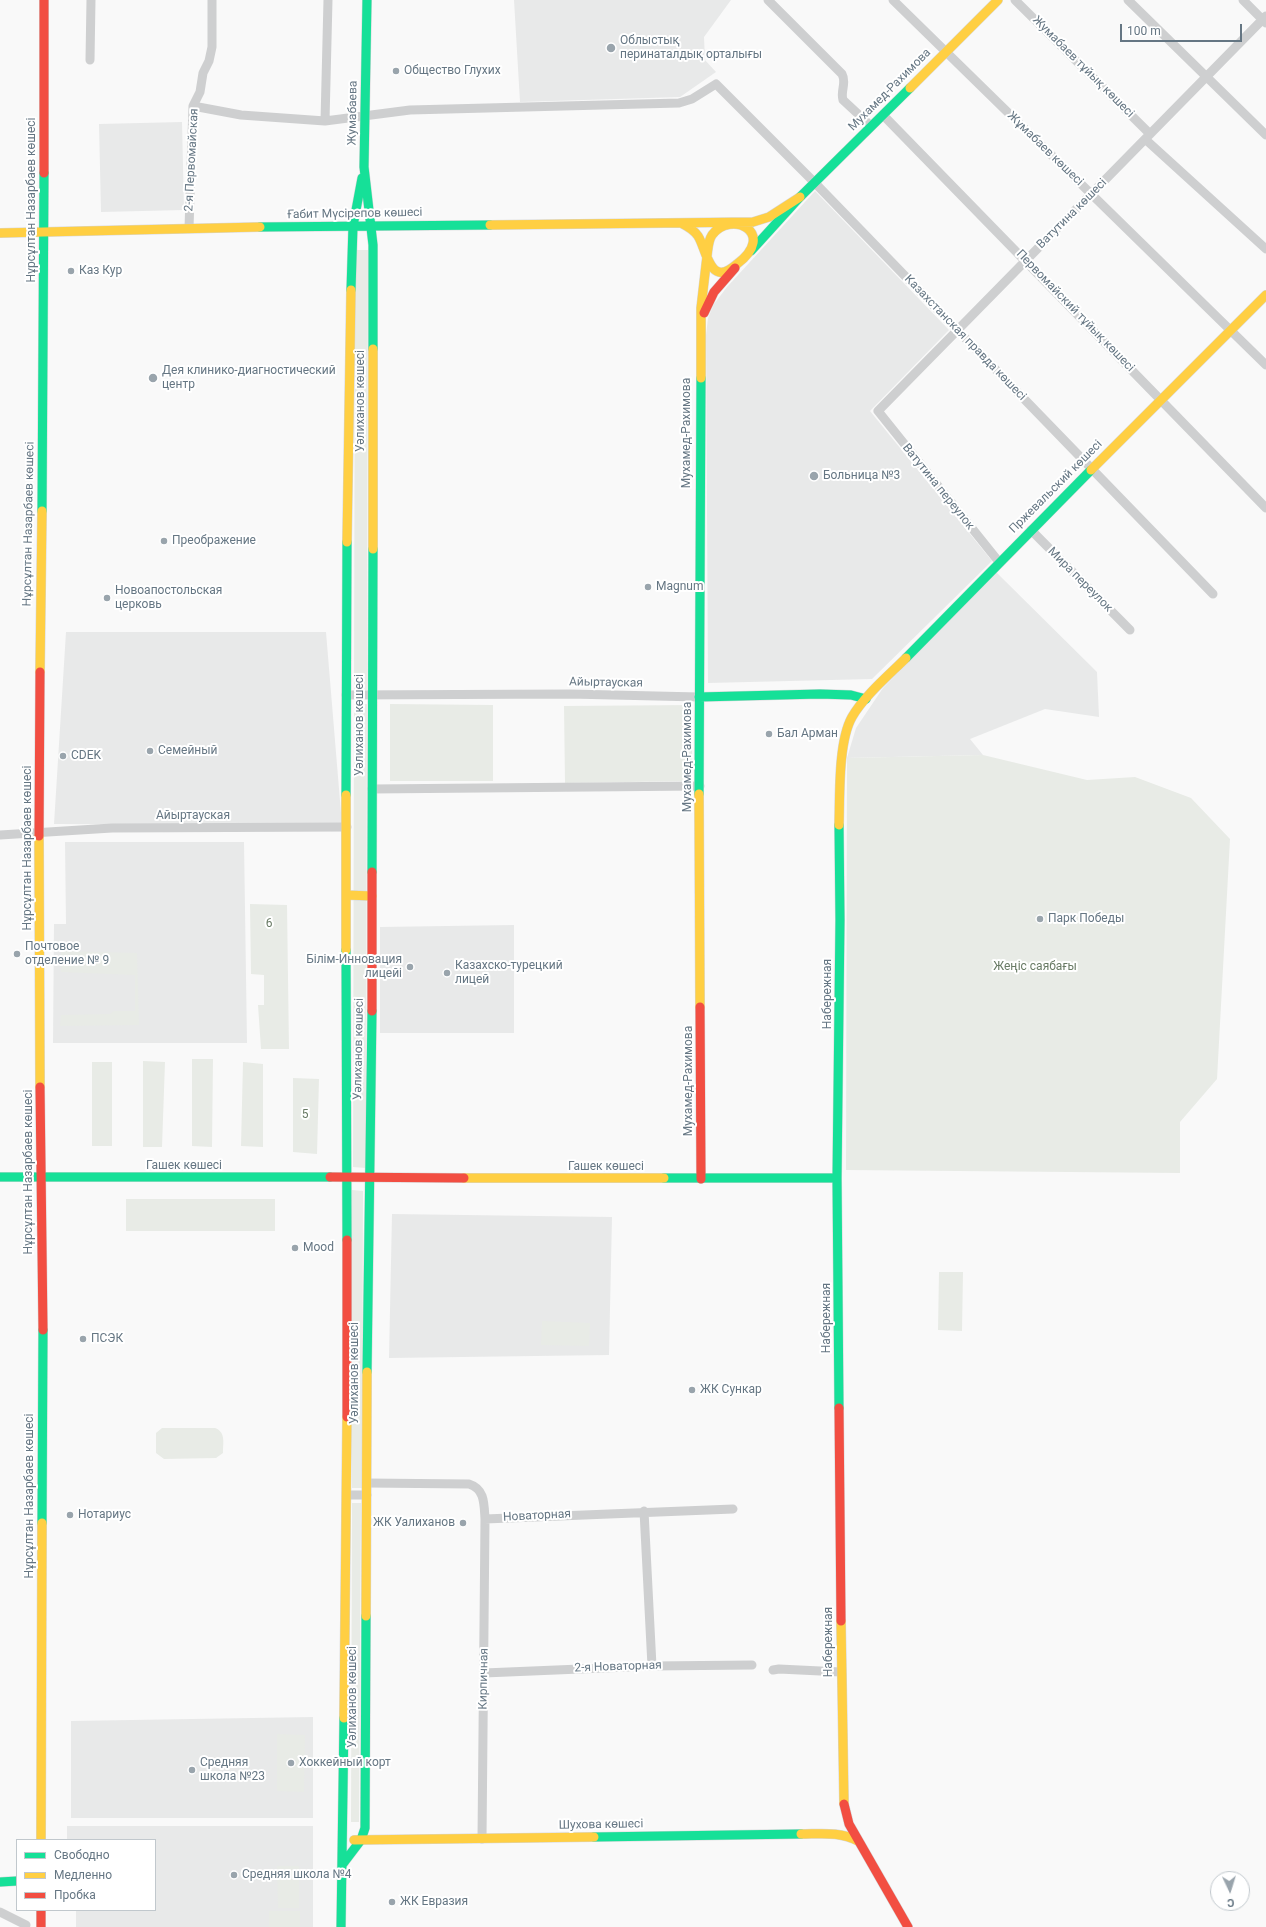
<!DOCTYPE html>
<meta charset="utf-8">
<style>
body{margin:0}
#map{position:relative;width:1266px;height:1927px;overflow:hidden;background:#f9f9f9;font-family:Roboto,sans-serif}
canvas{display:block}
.legend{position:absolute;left:16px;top:1839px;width:140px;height:72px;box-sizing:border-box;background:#fff;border:1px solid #c1c8cd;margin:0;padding:5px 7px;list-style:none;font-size:12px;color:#657683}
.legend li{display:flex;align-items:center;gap:8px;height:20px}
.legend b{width:20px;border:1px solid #c1c8cd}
.north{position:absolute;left:1210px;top:1871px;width:40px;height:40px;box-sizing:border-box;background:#fff;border:1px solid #c1c8cd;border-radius:50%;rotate:176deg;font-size:11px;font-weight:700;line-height:16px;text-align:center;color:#657683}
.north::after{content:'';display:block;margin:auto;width:14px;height:18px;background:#99a4ac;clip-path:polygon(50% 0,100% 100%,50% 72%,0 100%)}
.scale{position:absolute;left:1120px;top:24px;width:122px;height:18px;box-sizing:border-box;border:2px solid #657683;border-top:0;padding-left:5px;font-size:12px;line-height:14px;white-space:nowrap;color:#657683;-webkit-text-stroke:3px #fff;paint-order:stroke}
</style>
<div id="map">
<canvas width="1266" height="1927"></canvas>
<ul class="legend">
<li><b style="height:5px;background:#16e098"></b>Свободно</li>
<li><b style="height:5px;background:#ffcf43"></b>Медленно</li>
<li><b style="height:5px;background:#f24e42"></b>Пробка</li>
</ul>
<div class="north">С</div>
<div class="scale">100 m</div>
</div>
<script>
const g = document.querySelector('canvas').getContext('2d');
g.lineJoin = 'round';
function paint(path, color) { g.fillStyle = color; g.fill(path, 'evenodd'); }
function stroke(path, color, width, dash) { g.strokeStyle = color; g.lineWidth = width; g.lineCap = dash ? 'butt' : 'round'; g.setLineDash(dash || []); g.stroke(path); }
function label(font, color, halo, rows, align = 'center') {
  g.font = font + ' Roboto,sans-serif'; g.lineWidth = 4; g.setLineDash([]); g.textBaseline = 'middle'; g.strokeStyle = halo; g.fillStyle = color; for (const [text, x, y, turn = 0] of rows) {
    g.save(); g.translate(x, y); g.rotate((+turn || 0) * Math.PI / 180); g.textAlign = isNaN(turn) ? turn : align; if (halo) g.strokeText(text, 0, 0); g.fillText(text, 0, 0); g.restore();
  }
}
paint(new Path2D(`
 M514 0H731L704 37 705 60 716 72 680 97 520 102Z
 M182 122 184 210 101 212 99 124Z
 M815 191 949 330 870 411 992 561 872 679 708 683 706 335 708 318 714 304 727 287Z
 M996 572 1097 672 1099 717 1045 709 970 739 983 755 847 758 856 728 883 688Z
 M66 632H326L342 825 54 824Z
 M65 842H244L247 1043H53L54 924H66Z
 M514 925V1033H380V927Z
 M392 1214 612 1217 609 1355 389 1358Z
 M313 1717V1818H71V1721Z
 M67 1826H313V1927H76V1910H155V1840H67Z`), '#e8e9e9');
paint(new Path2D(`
 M355 250H368L367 690H354Z
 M354 704H367L366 1168 353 1167Z
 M390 704 493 705V781H390Z
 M692 705V781L565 783 564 706Z
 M983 755 1087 780 1135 777 1191 798 1230 839 1217 1079 1180 1122V1173L846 1170 847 758Z
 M250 904 287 905 289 1049H261L258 1005H264V975L251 974Z
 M61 951 137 953 139 1025 60 1026 61 1015 110 1014 114 1011H135V975L61 972Z
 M192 1059H213L212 1147 192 1146Z
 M143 1061 165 1062 162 1147H143Z
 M92 1062H112V1146H92Z
 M243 1062 263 1064V1147L241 1146Z
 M293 1078 319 1079 317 1154 293 1152Z
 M352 1190 363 1191 362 1488H352Z
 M126 1199H275V1231H126Z
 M939 1272H963L962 1331 938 1330Z
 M542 1321 590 1323 589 1346 541 1345Z
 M162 1428H215C226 1432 223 1443 223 1453L216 1458 164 1459 156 1453V1433Z
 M352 1503H361L359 1822H351Z
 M277 1734 305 1735 304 1792 277 1791Z
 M277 1866H299V1908H278Z
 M269 1911H300V1927H269Z`), '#e8ebe6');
const fast = new Path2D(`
 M367 0 364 167 373 245V349
 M260 227 490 225
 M751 251 800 197 910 88
 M351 290 353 226 362 178
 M42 511 44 173
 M906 658 1091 470
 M699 697 820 694 851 695 866 699
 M699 794 701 378
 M346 795 347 542
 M372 872 373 549
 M346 950 347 1240
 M0 1177H330
 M664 1178H837L839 1408
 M837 1178 840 920 839 825
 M367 1372 372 1011
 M42 1523 43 1330
 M594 1837 801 1834
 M342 1865 361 1840 365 1828 366 1616
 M0 1882 17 1881
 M341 1927 344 1718`);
const slow = new Path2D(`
 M910 88 998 0
 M681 223C687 226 694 230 698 236 704 245 708 270 719 272 725 274 732 268 737 264 778 233 731 209 712 235 708 241 708 249 707 256L701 308V378
 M490 225 753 222 769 217 800 197
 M0 233 260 227
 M1091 470 1266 295
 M347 542 351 290
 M373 549V349
 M40 672 42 511
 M699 794 700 1007
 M346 795V950
 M839 825C840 795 838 742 852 717 864 696 889 675 906 658
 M39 836 40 1087
 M346 895 372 896
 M464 1178H664
 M366 1616 367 1372
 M841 1621 844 1804
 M344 1718 347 1417
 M801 1834C820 1834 840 1831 858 1841
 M41 1840 42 1523
 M354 1840 594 1837`);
const jam = new Path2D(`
 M44 0V173
 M704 313 714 292 735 268
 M39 836 40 672
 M700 1007 701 1179
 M372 1011V872
 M40 1087 43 1330
 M330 1177 464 1178
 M347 1240V1417
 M839 1408 841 1621
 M844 1804 849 1824 908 1927
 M41 1910V1927`);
stroke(fast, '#d5d6d7', 10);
stroke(slow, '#d5d6d7', 10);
stroke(jam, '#d5d6d7', 10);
stroke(new Path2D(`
 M768 0 842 74C847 83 840 91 843 100L871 126
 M893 0 1266 365
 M1015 0 1150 134
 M1128 0 1266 135
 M1243 0 1266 23
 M90 60 91 0
 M193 106 241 115 325 121 410 110 679 103 692 99 716 84 815 183 1213 594
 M883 115 1266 508
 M325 121 328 0
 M1145 139 1266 249
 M189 228 193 106 200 92 203 73 209 61 212 47V0
 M1031 530 1130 630
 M999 562 878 411 1266 16
 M346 695 570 694 699 697
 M372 789 700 786
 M0 835 112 828 347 827
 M367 1483 469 1484C485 1489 484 1504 485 1519L482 1839
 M347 1495H367
 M644 1511 652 1666
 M485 1519 733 1509
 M773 1670 779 1669 841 1672
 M484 1673 652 1666 752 1665
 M0 1912 26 1925`), '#cecfd0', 9);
stroke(fast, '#16e098', 9);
stroke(slow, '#ffcf43', 9);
stroke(jam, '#f24e42', 9);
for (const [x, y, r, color] of [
 [611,48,5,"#99a4ac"],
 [396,71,4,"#99a4ac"],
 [71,271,4,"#99a4ac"],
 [153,378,5,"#99a4ac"],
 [814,476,5,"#99a4ac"],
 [164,541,4,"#99a4ac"],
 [648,587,4,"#99a4ac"],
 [107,598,4,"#99a4ac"],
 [769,734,4,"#99a4ac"],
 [150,751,4,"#99a4ac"],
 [63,756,4,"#99a4ac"],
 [1040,919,4,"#99a4ac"],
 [17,954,4,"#99a4ac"],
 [410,967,4,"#99a4ac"],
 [447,973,4,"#99a4ac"],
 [295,1248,4,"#99a4ac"],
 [83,1339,4,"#99a4ac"],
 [692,1390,4,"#99a4ac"],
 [70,1515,4,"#99a4ac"],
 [463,1523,4,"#99a4ac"],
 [291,1763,4,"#99a4ac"],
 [192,1770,4,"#99a4ac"],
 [234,1875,4,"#99a4ac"],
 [392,1902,4,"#99a4ac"]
]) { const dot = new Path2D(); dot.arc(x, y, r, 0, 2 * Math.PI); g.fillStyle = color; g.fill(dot); stroke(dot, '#fff', 1.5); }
label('12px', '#657683', '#fff', [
 ["Облыстық",620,41],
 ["перинаталдық орталығы",620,55],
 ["Общество Глухих",404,71],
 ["Каз Кур",79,271],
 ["Дея клинико-диагностический",162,371],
 ["центр",162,385],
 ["Больница №3",823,476],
 ["Преображение",172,541],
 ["Magnum",656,587],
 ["Новоапостольская",115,591],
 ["церковь",115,605],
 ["Бал Арман",777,734],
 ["Семейный",158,751],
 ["CDEK",71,756],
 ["Парк Победы",1048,919],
 ["Почтовое",25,947],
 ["отделение № 9",25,961],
 ["Білім-Инновация",402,960,"right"],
 ["лицейі",402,974,"right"],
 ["Казахско-турецкий",455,966],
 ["лицей",455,980],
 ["Mood",303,1248],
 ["ПСЭК",91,1339],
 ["ЖК Сункар",700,1390],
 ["Нотариус",78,1515],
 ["ЖК Уалиханов",455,1523,"right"],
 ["Средняя",200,1763],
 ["школа №23",200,1777],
 ["Хоккейный корт",299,1763],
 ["Средняя школа №4",242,1875],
 ["ЖК Евразия",400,1902]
], 'left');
label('12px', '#657683', '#fff', [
 ["Жумабаев тұйық көшесі",1083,67,45],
 ["Мухамед-Рахимова",890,90,-45],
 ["Жумабаева",353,113,-89],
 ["Жұмабаев көшесі",1045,149,44],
 ["2-я Первомайская",192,160,-87],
 ["Нұрсұлтан Назарбаев көшесі",32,200,-90],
 ["Ғабит Мүсірепов көшесі",355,214,-1],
 ["Ватутина көшесі",1072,214,-45],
 ["Первомайский тұйық көшесі",1075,311,46],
 ["Казахстанская правда көшесі",965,338,46],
 ["Уәлиханов көшесі",361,401,-90],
 ["Мухамед-Рахимова",687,433,-90],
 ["Ватутина переулок",938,487,51],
 ["Пржевальский көшесі",1056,487,-45],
 ["Нұрсұлтан Назарбаев көшесі",29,524,-89],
 ["Мира переулок",1080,580,45],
 ["Айыртауская",606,683,1],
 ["Уәлиханов көшесі",360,725,-90],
 ["Мухамед-Рахимова",688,757,-90],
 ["Айыртауская",193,816],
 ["Нұрсұлтан Назарбаев көшесі",28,848,-90],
 ["Набережная",828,994,-90],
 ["Уәлиханов көшесі",359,1049,-89],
 ["Мухамед-Рахимова",689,1081,-90],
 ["Гашек көшесі",184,1166],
 ["Гашек көшесі",606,1167],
 ["Нұрсұлтан Назарбаев көшесі",29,1172,-90],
 ["Набережная",827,1318,-90],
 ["Уәлиханов көшесі",355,1373,-90],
 ["Нұрсұлтан Назарбаев көшесі",30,1496,-90],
 ["Новаторная",537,1516,-3],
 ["Набережная",829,1642,-90],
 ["2-я Новаторная",618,1667,-2],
 ["Кирпичная",484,1679,-89],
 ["Уәлиханов көшесі",353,1697,-90],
 ["Шухова көшесі",601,1825,-1]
]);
label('12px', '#687a64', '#fff', [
 ["6",269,924],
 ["Жеңіс саябағы",1035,967],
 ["5",305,1115]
]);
</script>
